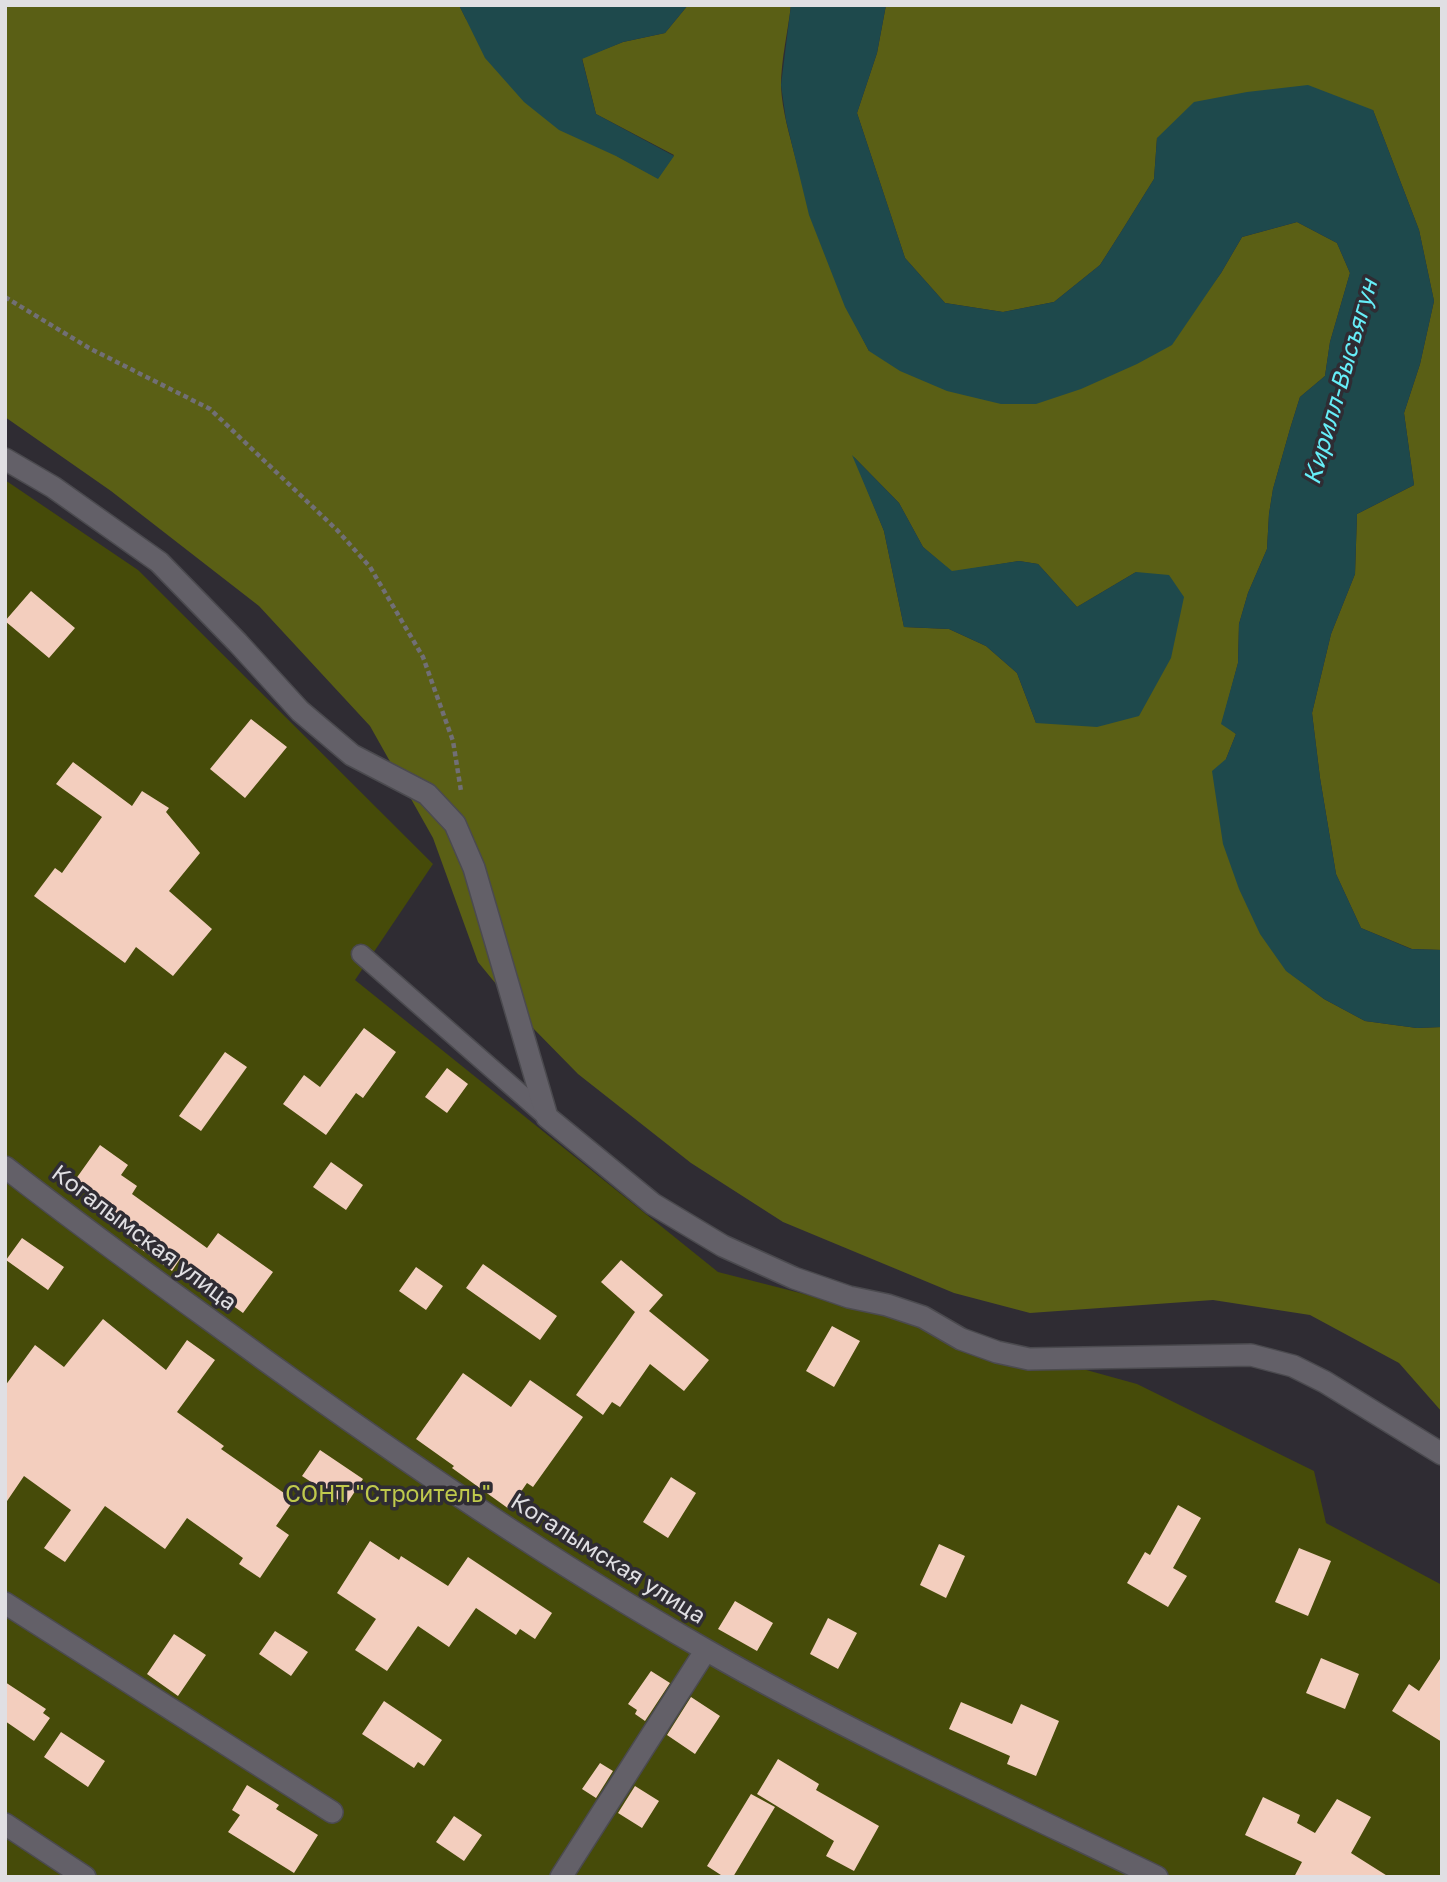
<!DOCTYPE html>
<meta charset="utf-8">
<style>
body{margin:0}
#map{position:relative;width:1447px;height:1882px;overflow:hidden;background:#2f2c33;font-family:"Golos Text",sans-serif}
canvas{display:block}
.frame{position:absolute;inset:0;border:7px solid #e0dfe3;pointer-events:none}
</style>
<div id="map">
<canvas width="1447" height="1882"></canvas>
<div class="frame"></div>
</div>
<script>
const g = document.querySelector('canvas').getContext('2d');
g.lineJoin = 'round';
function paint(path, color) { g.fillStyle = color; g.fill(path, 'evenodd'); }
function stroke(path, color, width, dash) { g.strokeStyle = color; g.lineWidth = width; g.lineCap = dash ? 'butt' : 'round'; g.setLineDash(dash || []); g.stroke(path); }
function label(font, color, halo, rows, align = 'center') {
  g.font = font + ' "Golos Text",sans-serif'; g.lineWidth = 7; g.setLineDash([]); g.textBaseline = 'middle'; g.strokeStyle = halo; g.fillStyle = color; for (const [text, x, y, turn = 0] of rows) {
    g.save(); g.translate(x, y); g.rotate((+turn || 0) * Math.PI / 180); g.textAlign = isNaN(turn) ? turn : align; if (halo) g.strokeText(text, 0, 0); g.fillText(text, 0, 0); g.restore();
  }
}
paint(new Path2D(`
 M5 480 138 570 433 864 355 980 718 1272 902 1319 1137 1384 1314 1471 1326 1523 1442 1585V1877H5Z`), '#464b09');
paint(new Path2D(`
 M5 5H459L466 19 617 156 658 178 674 155 596 114 582 58 623 42 665 33 688 5H791C788 31 781 60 781 86 782 111 790 136 796 160 813 227 836 289 869 351L1199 303 1221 273 1242 237 1297 222 1337 243 1350 273 1330 342 1325 376 1300 397 1290 429 1273 489 1269 514 1267 549 1248 593 1239 624 1238 663 1222 723 1236 734 1226 759 1286 970 1324 999 1365 1021 1417 1028 1442 1027V1412L1399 1363 1310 1315 1213 1300 1030 1313 954 1293 783 1222 691 1163 578 1074 528 1023 478 962 433 838 370 726 259 606 111 491 5 417ZM854 457 899 503 923 547 952 572 1019 561 1038 564 1077 607 1136 572 1036 723 1017 673 986 646 949 629 904 627 884 531Z
 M886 5H1442V950L1412 949 1361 928 1336 874 1320 778 1312 713 1331 634 1355 574 1357 514 1414 485 1404 413 1420 364 1434 301 1419 230 1373 110 1157 138 1154 179 1121 232 1100 265 1054 302 1003 312 945 303 905 258 857 113 877 53Z`), '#5a5f15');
paint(new Path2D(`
 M459 5H688L665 33 623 42 582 59 596 114 674 156 658 179 616 156 559 130 524 102 485 58Z
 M791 5H886L877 53 857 113 905 258 945 303 1003 312 1054 302 1100 265 1121 232 1154 179 1157 138 1194 102 1247 92 1308 85 1373 110 1419 230 1434 301 1420 364 1404 413 1414 485 1357 514 1355 574 1331 634 1312 713 1320 778 1336 874 1361 928 1411 949 1442 950V1027L1417 1028 1365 1021 1324 999 1286 971 1260 934 1239 889 1223 844 1212 771 1226 759 1236 734 1221 724 1238 663 1239 624 1248 593 1267 549 1269 514 1273 489 1290 429 1300 397 1325 376 1330 342 1350 273 1337 243 1297 222 1242 237 1221 273 1172 345 1137 364 1081 389 1036 404H1001L947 391 900 371 869 351 845 307 809 215 786 120 781 85Z
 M852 455 899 503 923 547 952 571 1019 561 1038 564 1077 607 1136 572 1169 575 1184 597 1171 658 1139 716 1097 727 1036 723 1017 673 986 646 949 629 904 627 884 531Z`), '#1e494c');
paint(new Path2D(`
 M31 591 75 628 49 658 5 621Z
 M251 719 287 747 245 798 210 769Z
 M73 762 132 806 142 791 169 808 166 812 200 853 169 891 212 929 173 976 136 947 125 963 34 896 55 868 62 873 102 817 56 784Z
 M364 1028 396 1052 363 1098 356 1093 326 1135 283 1104 304 1075 320 1087Z
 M225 1052 247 1067 201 1131 179 1116Z
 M447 1068 468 1084 447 1113 425 1097Z
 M100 1145 128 1165 121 1175 137 1186 132 1194 207 1248 218 1233 273 1272 243 1313 218 1295 222 1290 180 1259 172 1271 134 1244 142 1232 73 1183Z
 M331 1162 363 1185 346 1210 313 1187Z
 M22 1238 64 1267 48 1290 6 1260Z
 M621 1260 663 1295 649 1311 709 1360 684 1391 650 1364 620 1407 612 1402 603 1415 576 1395 635 1312 601 1282Z
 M483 1264 557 1316 540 1340 466 1288Z
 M416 1267 443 1286 426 1310 399 1291Z
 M103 1319 166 1370 187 1340 215 1360 177 1412 224 1446 221 1449 294 1500 276 1526 289 1535 260 1578 239 1564 243 1558 187 1518 165 1549 105 1506 65 1562 44 1548 71 1510 24 1476 5 1504V1386L35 1345 64 1367Z
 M832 1326 860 1341 834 1387 806 1371Z
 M463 1373 511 1407 530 1380 583 1417 533 1487 527 1483 509 1509 452 1468 454 1466 416 1439Z
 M320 1450 363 1479 346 1505 302 1476Z
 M671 1477 696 1493 668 1538 643 1522Z
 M1178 1505 1201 1518 1173 1568 1187 1576 1168 1607 1127 1583 1145 1552 1150 1555Z
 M370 1541 399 1560 401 1556 448 1586 468 1557 552 1613 535 1639 520 1629 516 1635 476 1608 449 1647 418 1626 387 1671 355 1650 376 1619 337 1593Z
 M939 1544 965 1556 946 1598 920 1585Z
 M1299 1548 1331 1561 1308 1616 1275 1602Z
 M735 1601 773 1623 757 1651 718 1629Z
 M828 1618 857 1633 838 1669 810 1654Z
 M275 1631 308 1652 291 1676 259 1654Z
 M174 1634 206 1655 178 1696 147 1674Z
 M1442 1656V1742L1392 1711 1409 1684 1419 1691Z
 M1321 1658 1359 1674 1345 1709 1306 1693Z
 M651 1671 670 1683 645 1721 635 1714 637 1710 628 1704Z
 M5 1682 46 1709 43 1713 50 1718 34 1741 5 1721Z
 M691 1697 720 1716 695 1754 667 1735Z
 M384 1701 442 1740 424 1766 418 1762 414 1768 362 1734Z
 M961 1702 1012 1724 1021 1704 1059 1721 1036 1776 1007 1764 1010 1756 949 1729Z
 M61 1732 105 1761 88 1787 44 1757Z
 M778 1759 819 1784 816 1790 879 1826 854 1871 826 1856 834 1841 757 1794Z
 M600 1763 613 1771 596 1798 582 1789Z
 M247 1785 279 1805 276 1809 318 1835 294 1873 228 1832 240 1815 232 1810Z
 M635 1786 659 1801 642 1828 618 1813Z
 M751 1794 775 1807 733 1877H724L707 1866Z
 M1263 1797 1300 1815 1297 1823 1315 1833 1337 1799 1371 1817 1351 1853 1389 1877H1294L1302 1862 1245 1835Z
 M454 1816 482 1835 464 1861 436 1842Z`), '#f3cebe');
const lane = new Path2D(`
 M361 954 547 1117`);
const street = new Path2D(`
 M5 459 53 487 159 562 238 643 300 711 352 755 427 794 455 824 474 868 547 1117 653 1204 723 1246 794 1278 849 1297 887 1305 923 1317 961 1339 997 1352 1029 1359 1251 1355 1293 1366 1325 1382 1442 1454
 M5 1167C89 1233 176 1295 262 1358 406 1462 552 1562 706 1650 852 1734 1006 1804 1157 1877
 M5 1603 332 1812
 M5 1824 85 1877
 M561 1877 706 1650`);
stroke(lane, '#4b4a4f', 21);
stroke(street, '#4b4a4f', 24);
stroke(new Path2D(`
 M5 297 89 348 210 409 337 530 370 567 423 657 453 741 461 791`), '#716f75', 4.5, [5, 3.5]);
stroke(lane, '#636068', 18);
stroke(street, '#636068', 21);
label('23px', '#e0dfe3', '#2f2c33', [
 ["Когалымская улица",144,1238,37],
 ["Когалымская улица",608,1559,32]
]);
label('23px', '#bfc94c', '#2f2c33', [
 ["СОНТ \"Строитель\"",388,1495]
]);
label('italic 24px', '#66eef8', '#2f2c33', [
 ["Кирилл-Высъягун",1341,382,-74]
]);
</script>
